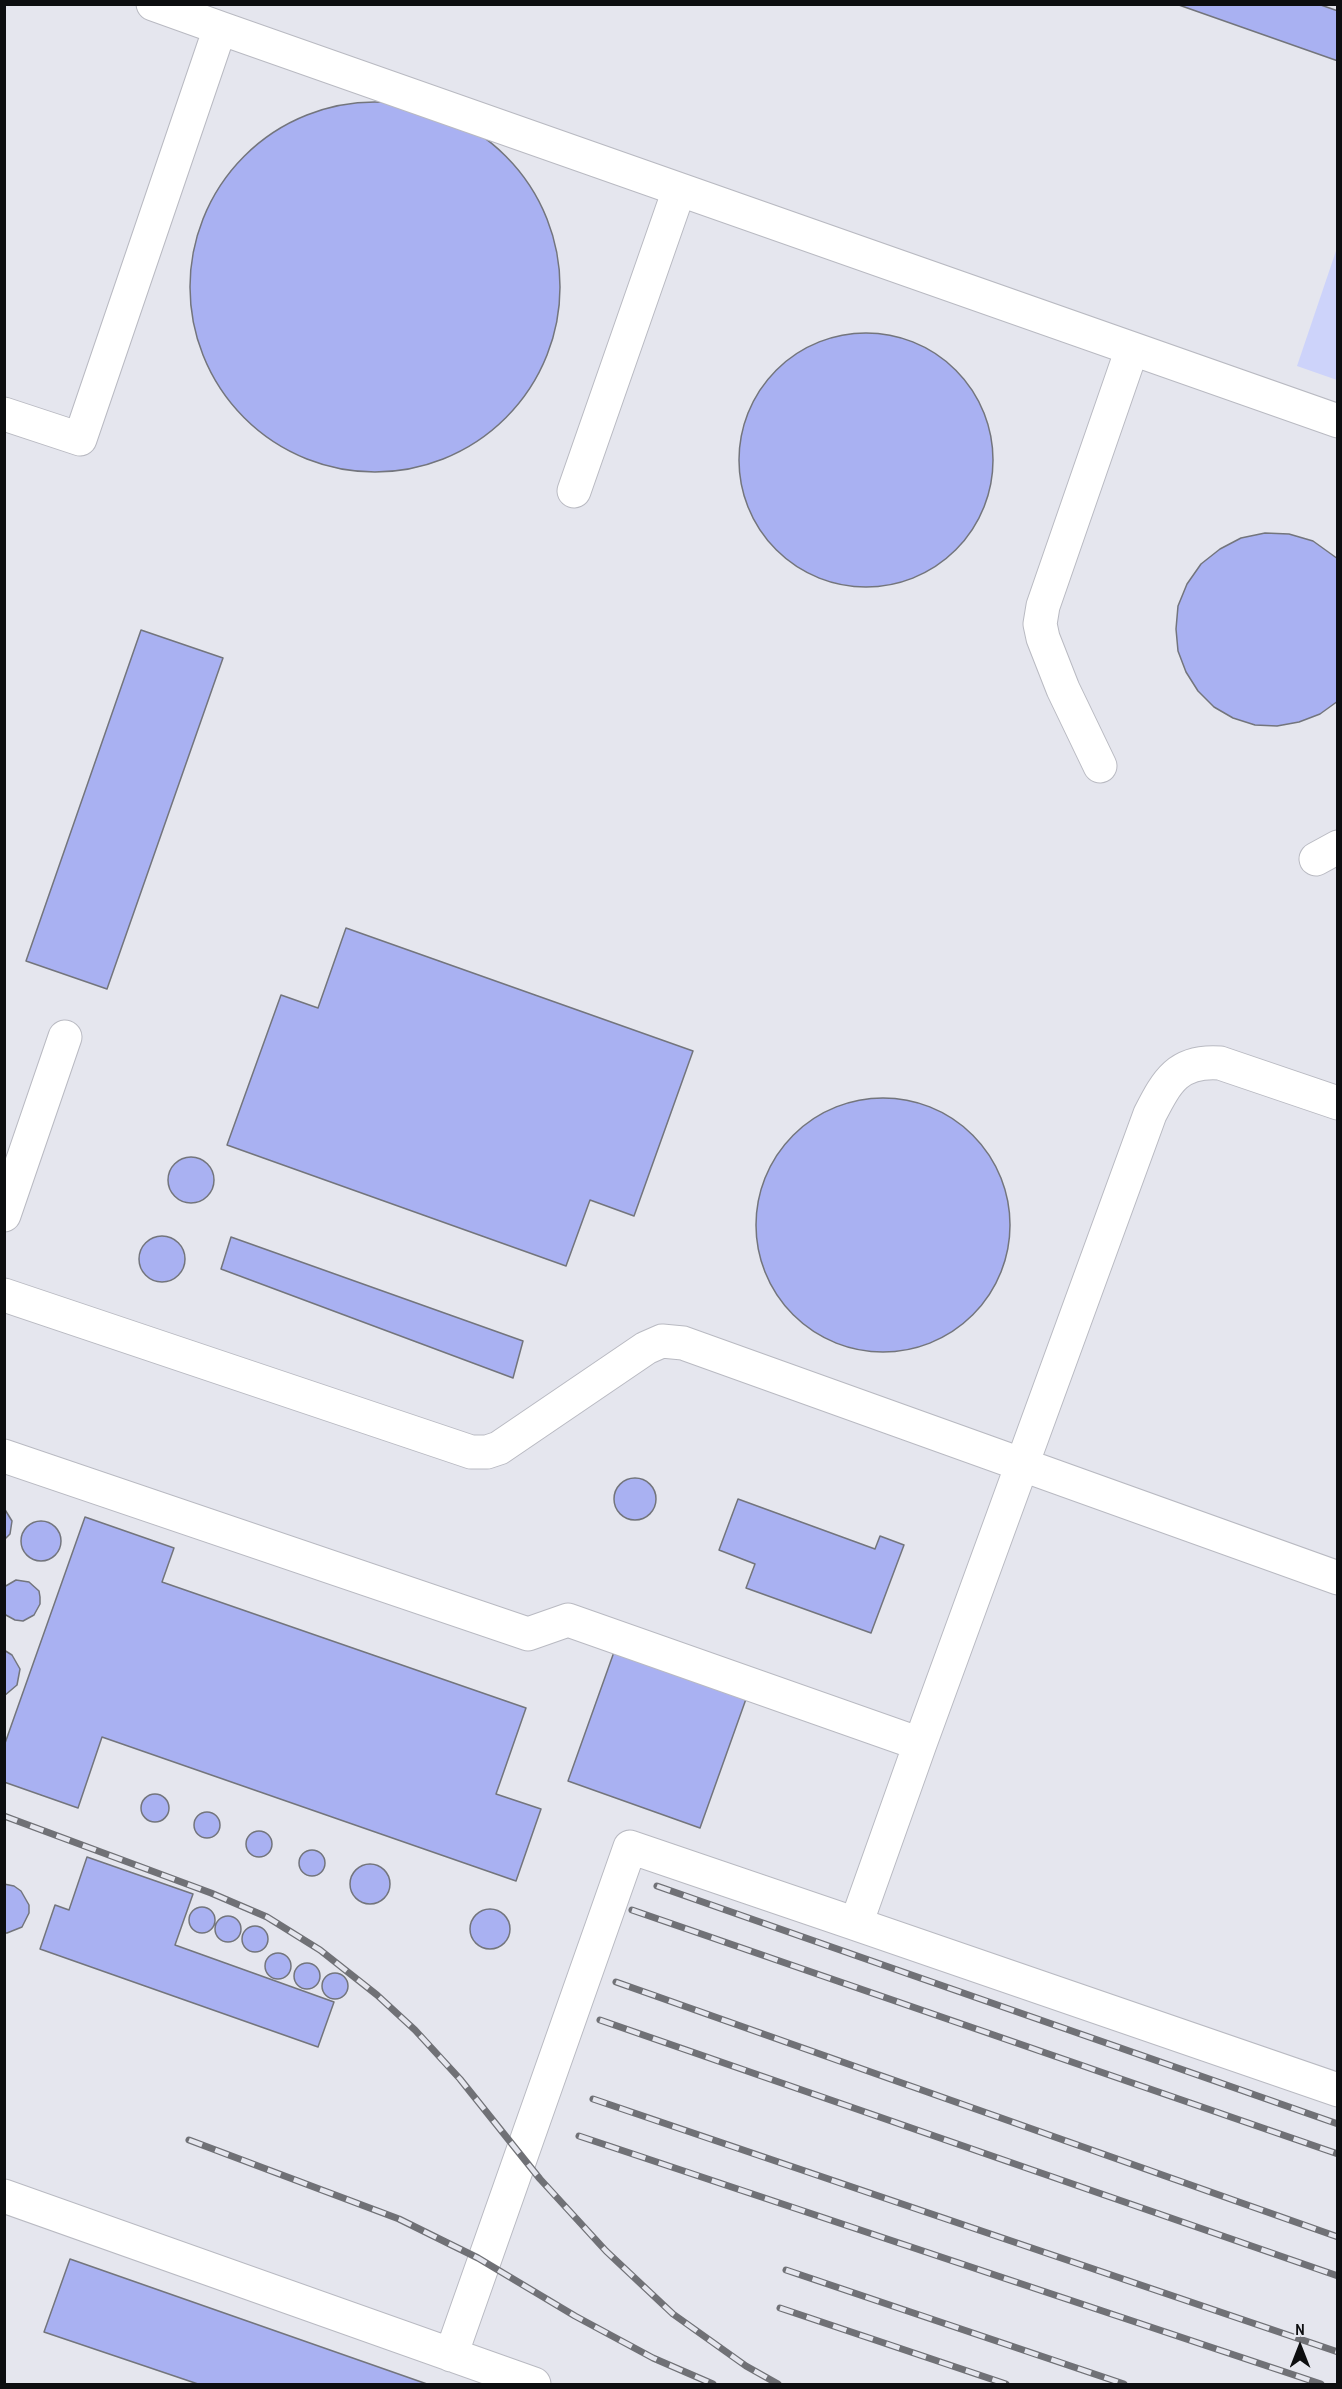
<!DOCTYPE html>
<style>
body{margin:0}
#map{position:relative;width:1342px;height:2389px;overflow:hidden;background:#e5e6ee;font-family:"Archivo Narrow",sans-serif}
canvas{display:block}
.frame{position:absolute;inset:0;border:6px solid #0d0e10;pointer-events:none}
.north{position:absolute;left:1270px;top:2317px;width:60px;height:60px;-webkit-text-stroke:4px #e5e6ee;paint-order:stroke;rotate:0deg;font-size:16px;font-weight:700;line-height:24px;text-align:center;color:#0d0e10}
.north::after{content:'';display:block;margin:auto;width:21px;height:27px;background:#0d0e10;clip-path:polygon(50% 0,100% 100%,50% 72%,0 100%)}
</style>
<div id="map">
<canvas width="1342" height="2389"></canvas>
<div class="frame"></div>
<div class="north">N</div>
</div>
<script>
const g = document.querySelector('canvas').getContext('2d');
g.lineJoin = 'round';
function paint(path, color) { g.fillStyle = color; g.fill(path, 'evenodd'); }
function stroke(path, color, width, dash) { g.strokeStyle = color; g.lineWidth = width; g.lineCap = dash ? 'butt' : 'round'; g.setLineDash(dash || []); g.stroke(path); }
paint(new Path2D(`
 M1337 248V380L1297 366Z`), '#cdd3fa');
const building = new Path2D(`
 M1176 4H1318L1338 11V61Z
 M190 287a185 185 0 1 1 370 0a185 185 0 1 1-370 0Z
 M739 460a127 127 0 1 1 254 0a127 127 0 1 1-254 0Z
 M1265 533 1289 534 1313 541 1338 559V701L1320 714 1299 722 1277 726 1255 725 1233 718 1214 707 1198 691 1186 672 1178 651 1176 629 1178 606 1187 584 1201 564 1220 549 1241 538Z
 M141 630 223 658 107 989 26 961Z
 M346 928 693 1051 634 1216 590 1200 566 1266 227 1145 281 995 318 1008Z
 M756 1225a127 127 0 1 1 254 0a127 127 0 1 1-254 0Z
 M168 1180a23 23 0 1 1 46 0a23 23 0 1 1-46 0Z
 M139 1259a23 23 0 1 1 46 0a23 23 0 1 1-46 0Z
 M231 1237 523 1341 513 1378 221 1269Z
 M614 1499a21 21 0 1 1 42 0a21 21 0 1 1-42 0Z
 M738 1499 875 1549 880 1536 904 1545 871 1633 746 1588 755 1564 719 1550Z
 M4 1508 12 1521 10 1534 4 1540Z
 M85 1517 174 1548 162 1582 526 1708 496 1794 541 1809 516 1881 102 1737 78 1808 4 1782V1746Z
 M21 1541a20 20 0 1 1 40 0a20 20 0 1 1-40 0Z
 M16 1580 29 1582 39 1591 40 1597V1604L34 1615 23 1621 15 1620 4 1614V1587Z
 M4 1650 12 1655 20 1669 17 1685 4 1696Z
 M614 1652 746 1699 700 1828 568 1781Z
 M141 1808a14 14 0 1 1 28 0a14 14 0 1 1-28 0Z
 M194 1825a13 13 0 1 1 26 0a13 13 0 1 1-26 0Z
 M246 1844a13 13 0 1 1 26 0a13 13 0 1 1-26 0Z
 M299 1863a13 13 0 1 1 26 0a13 13 0 1 1-26 0Z
 M87 1857 193 1894 175 1945 334 2002 318 2047 40 1949 55 1905 69 1910Z
 M350 1884a20 20 0 1 1 40 0a20 20 0 1 1-40 0Z
 M4 1884 14 1886 21 1891 29 1905V1913L22 1927 7 1933H4Z
 M189 1920a13 13 0 1 1 26 0a13 13 0 1 1-26 0Z
 M470 1929a20 20 0 1 1 40 0a20 20 0 1 1-40 0Z
 M215 1929a13 13 0 1 1 26 0a13 13 0 1 1-26 0Z
 M242 1939a13 13 0 1 1 26 0a13 13 0 1 1-26 0Z
 M265 1966a13 13 0 1 1 26 0a13 13 0 1 1-26 0Z
 M294 1976a13 13 0 1 1 26 0a13 13 0 1 1-26 0Z
 M322 1986a13 13 0 1 1 26 0a13 13 0 1 1-26 0Z
 M70 2259 427 2384H198L44 2332Z`);
paint(building, '#a9b1f2');
stroke(building, '#73757c', 1.5);
const minor = new Path2D(`
 M153 4 220 28
 M4 414 80 439 220 28 1338 421
 M574 491 679 190
 M1100 766 1063 689 1043 638 1040 624 1043 606 1132 349
 M1316 859 1338 847
 M4 1215 65 1037
 M4 1295 471 1452H487L499 1448 646 1348 662 1341 683 1343 1338 1578
 M4 1456 528 1634 568 1620 920 1744
 M856 1924 1338 2090
 M4 2196 534 2384
 M451 2355 630 1847 856 1924 920 1744 1150 1114C1167 1081 1178 1060 1220 1063L1338 1103`);
stroke(minor, '#b9bac2', 35);
stroke(minor, '#fff', 33);
const rail = new Path2D(`
 M4 1816 211 1893 267 1917 320 1950 377 1995 415 2030 460 2079 540 2179 606 2251 673 2314 746 2366 778 2384
 M657 1886 1338 2124
 M632 1910 1338 2154
 M616 1982 1338 2237
 M600 2020 1338 2276
 M593 2099 1338 2352
 M579 2136 1321 2384
 M189 2140 399 2219 478 2258 575 2316 653 2358 713 2384
 M786 2270 1124 2384
 M780 2308 1006 2384`);
stroke(rail, '#707176', 7);
stroke(rail, '#e5e6ee', 4.5, [14]);
</script>
